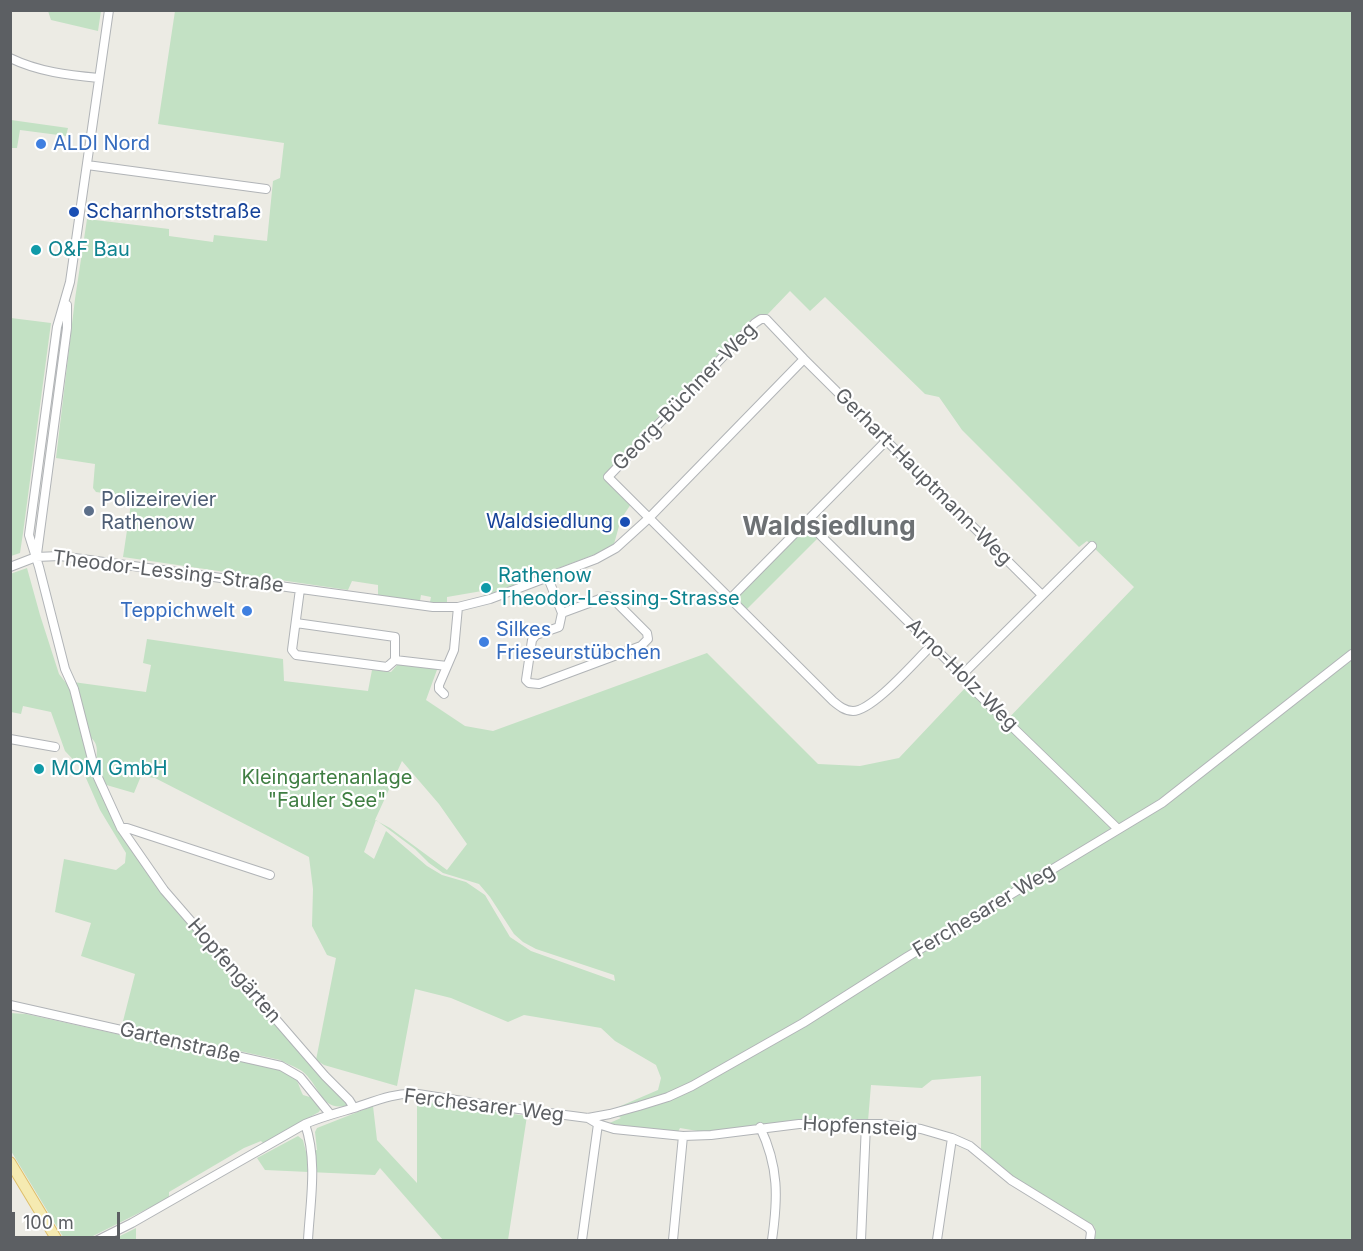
<!DOCTYPE html>
<meta charset="utf-8">
<style>
body{margin:0}
#map{position:relative;width:1363px;height:1251px;overflow:hidden;background:#ecebe4;font-family:Inter,sans-serif}
canvas{display:block}
.frame{position:absolute;inset:0;border:12px solid #5c5f63;pointer-events:none}
.scale{position:absolute;left:12px;top:1212px;width:108px;height:27px;box-sizing:border-box;border:3px solid #5c5f63;border-top:0;padding-left:8px;font-size:18px;line-height:21px;white-space:nowrap;color:#5c5f63;-webkit-text-stroke:4px #fff;paint-order:stroke}
</style>
<div id="map">
<canvas width="1363" height="1251"></canvas>
<div class="frame"></div>
<div class="scale">100 m</div>
</div>
<script>
const g = document.querySelector('canvas').getContext('2d');
g.lineJoin = 'round';
function paint(path, color) { g.fillStyle = color; g.fill(path, 'evenodd'); }
function stroke(path, color, width, dash) { g.strokeStyle = color; g.lineWidth = width; g.lineCap = dash ? 'butt' : 'round'; g.setLineDash(dash || []); g.stroke(path); }
function label(font, color, halo, rows, align = 'center') {
  g.font = font + ' Inter,sans-serif'; g.lineWidth = 4.5; g.setLineDash([]); g.textBaseline = 'middle'; g.strokeStyle = halo; g.fillStyle = color; for (const [text, x, y, turn = 0] of rows) {
    g.save(); g.translate(x, y); g.rotate((+turn || 0) * Math.PI / 180); g.textAlign = isNaN(turn) ? turn : align; if (halo) g.strokeText(text, 0, 0); g.fillText(text, 0, 0); g.restore();
  }
}
paint(new Path2D(`
 M48 11H101L98 31 51 20Z
 M175 11H1352V1240H1094L1096 1233 1094 1226 1014 1179 981 1149V1076L932 1080 922 1088 871 1085 868 1121 794 1120 709 1133 680 1128 678 1132 605 1125 621 1118 609 1111 658 1090 661 1078 656 1065 615 1041 601 1028 524 1015 508 1022 451 998 415 989 397 1086 324 1065 316 1060 336 958 327 955 312 926 313 889 309 857 155 778 141 776 134 793 103 784C101 779 98 774 97 769 94 757 102 746 90 737L73 682 146 692 151 665 143 663 147 639 283 659 284 681 368 691 372 670 391 672 399 663 438 667 426 700 465 726 493 731 707 653 818 764 860 766 899 758 967 686 1005 722 1134 587 1087 541 1079 547 962 430 939 397 925 394 825 297 810 311 790 291 767 315 753 318 659 416 607 474 631 504 621 519 614 544 596 554 484 596 482 591 447 597V603L430 602 431 597 421 595 420 601 378 596V585L352 581 348 590 123 557 132 497 96 492 93 488 95 464 56 458 75 299 87 219 169 229V236L213 242 214 235 267 241 273 181 280 178 284 143 158 124ZM402 761 439 804 467 844 447 870 390 828 375 820ZM376 820 415 849 429 863 443 873 479 884 490 897 514 934 523 942 536 949 614 975 615 981 531 951 510 937 485 895 466 882 442 875 427 866 386 831 374 859 364 852Z
 M11 120 68 128 66 136 20 130 17 148H11Z
 M11 318 51 323 23 533 20 553 11 556Z
 M806 528 817 539 747 609 736 598Z
 M27 568 40 615 59 674 70 688 92 771 137 855 349 1105C320 1113 321 1086 302 1071 296 1067 287 1064 280 1060L122 1025 135 974 81 956 91 923 55 912 64 859 116 870 125 863 126 853 100 810 82 769 65 751 51 712 23 706 21 714 11 712 10 574Z
 M10 1013 26 1014 284 1071C299 1077 297 1083 303 1095L313 1098 321 1108 319 1112 263 1143 261 1141 244 1148 169 1192V1198L85 1240H65L11 1151Z
 M417 1100 527 1116 508 1240H443L380 1168 375 1175 265 1170 257 1158 298 1136 303 1140 306 1152 317 1150 315 1132 317 1128 373 1106 377 1140 417 1183Z
 M136 1228V1240H112Z`), '#c3e1c4');
const minor = new Path2D(`
 M109 10 70 282 57 327 29 535 39 567 65 669 74 689 95 771 121 828 164 890 325 1076 349 1100 354 1108
 M10 58C39 72 68 75 99 78
 M87 165 266 189
 M807 522 962 675 970 686 1118 829
 M37 554 67 328V305
 M10 567 36 557 60 556 433 607H458L490 599 596 559 616 548 649 518 804 359
 M548 578 562 613 559 627 536 635 532 640 526 680 529 683 539 684 641 646 648 639 647 633 612 598 608 596 562 613
 M300 589 292 650 296 655 387 667 395 660 447 666
 M730 599 886 441
 M296 623 395 637V660
 M932 645C916 660 873 711 853 711 845 711 839 706 833 701L608 477 755 323 761 319H766L804 359 1042 595
 M962 675 1092 546
 M444 694 439 689V685L454 650 458 607
 M10 739 55 747
 M121 828H127L270 875
 M10 1005 281 1066 300 1077 330 1114
 M588 1118 598 1124 614 1129 683 1136 711 1135 799 1124H882L921 1129 952 1138 970 1146 1011 1180 1089 1228 1091 1232 1090 1240
 M305 1124C318 1161 310 1203 308 1240
 M760 1127C779 1167 778 1198 772 1240
 M98 1240 132 1223 305 1124C321 1117 337 1113 354 1108 375 1101 395 1092 418 1094L488 1105 588 1118 610 1114 639 1106 668 1097 692 1086 803 1023 907 957 1162 803 1352 654
 M582 1240 598 1124
 M673 1240 683 1136
 M861 1240 866 1124
 M937 1240 952 1138`);
const major = new Path2D(`
 M10 1162 57 1240`);
stroke(minor, '#b1b4b7', 10);
stroke(major, '#dfbf6a', 12);
stroke(minor, '#fff', 8);
stroke(major, '#f5eab1', 10);
for (const [x, y, r, color] of [
 [41,144,6,"#3f7fe0"],
 [74,212,6,"#1a4fb4"],
 [36,250,6,"#0f9aa8"],
 [89,511,6,"#5c6f8a"],
 [625,522,6,"#1a4fb4"],
 [486,588,6,"#0f9aa8"],
 [247,611,6,"#3f7fe0"],
 [484,642,6,"#3f7fe0"],
 [39,769,6,"#0f9aa8"]
]) { const dot = new Path2D(); dot.arc(x, y, r, 0, 2 * Math.PI); g.fillStyle = color; g.fill(dot); stroke(dot, '#fff', 2); }
label('20px', '#366cbe', '#fff', [
 ["ALDI Nord",53,144],
 ["Teppichwelt",235,611,"right"],
 ["Silkes",496,630],
 ["Frieseurstübchen",496,653]
], 'left');
label('20px', '#164399', '#fff', [
 ["Scharnhorststraße",86,212],
 ["Waldsiedlung",613,522,"right"]
], 'left');
label('20px', '#0d838f', '#fff', [
 ["O&F Bau",48,250],
 ["Rathenow",498,576],
 ["Theodor-Lessing-Strasse",498,599],
 ["MOM GmbH",51,769]
], 'left');
label('20px', '#5c5f63', '#fff', [
 ["Georg-Büchner-Weg",685,397,-46],
 ["Gerhart-Hauptmann-Weg",923,477,45],
 ["Theodor-Lessing-Straße",168,572,7],
 ["Arno-Holz-Weg",962,675,45],
 ["Ferchesarer Weg",984,911,-31],
 ["Hopfengärten",234,971,49],
 ["Gartenstraße",180,1043,13],
 ["Ferchesarer Weg",484,1106,7],
 ["Hopfensteig",860,1127,3]
]);
label('20px', '#4e5e75', '#fff', [
 ["Polizeirevier",101,500],
 ["Rathenow",101,523]
], 'left');
label('20px', '#3f7e42', '#fff', [
 ["Kleingartenanlage",327,778],
 ["\"Fauler See\"",327,801]
]);
label('bold 26px', '#6d7174', '#fff', [
 ["Waldsiedlung",829,527]
]);
</script>
